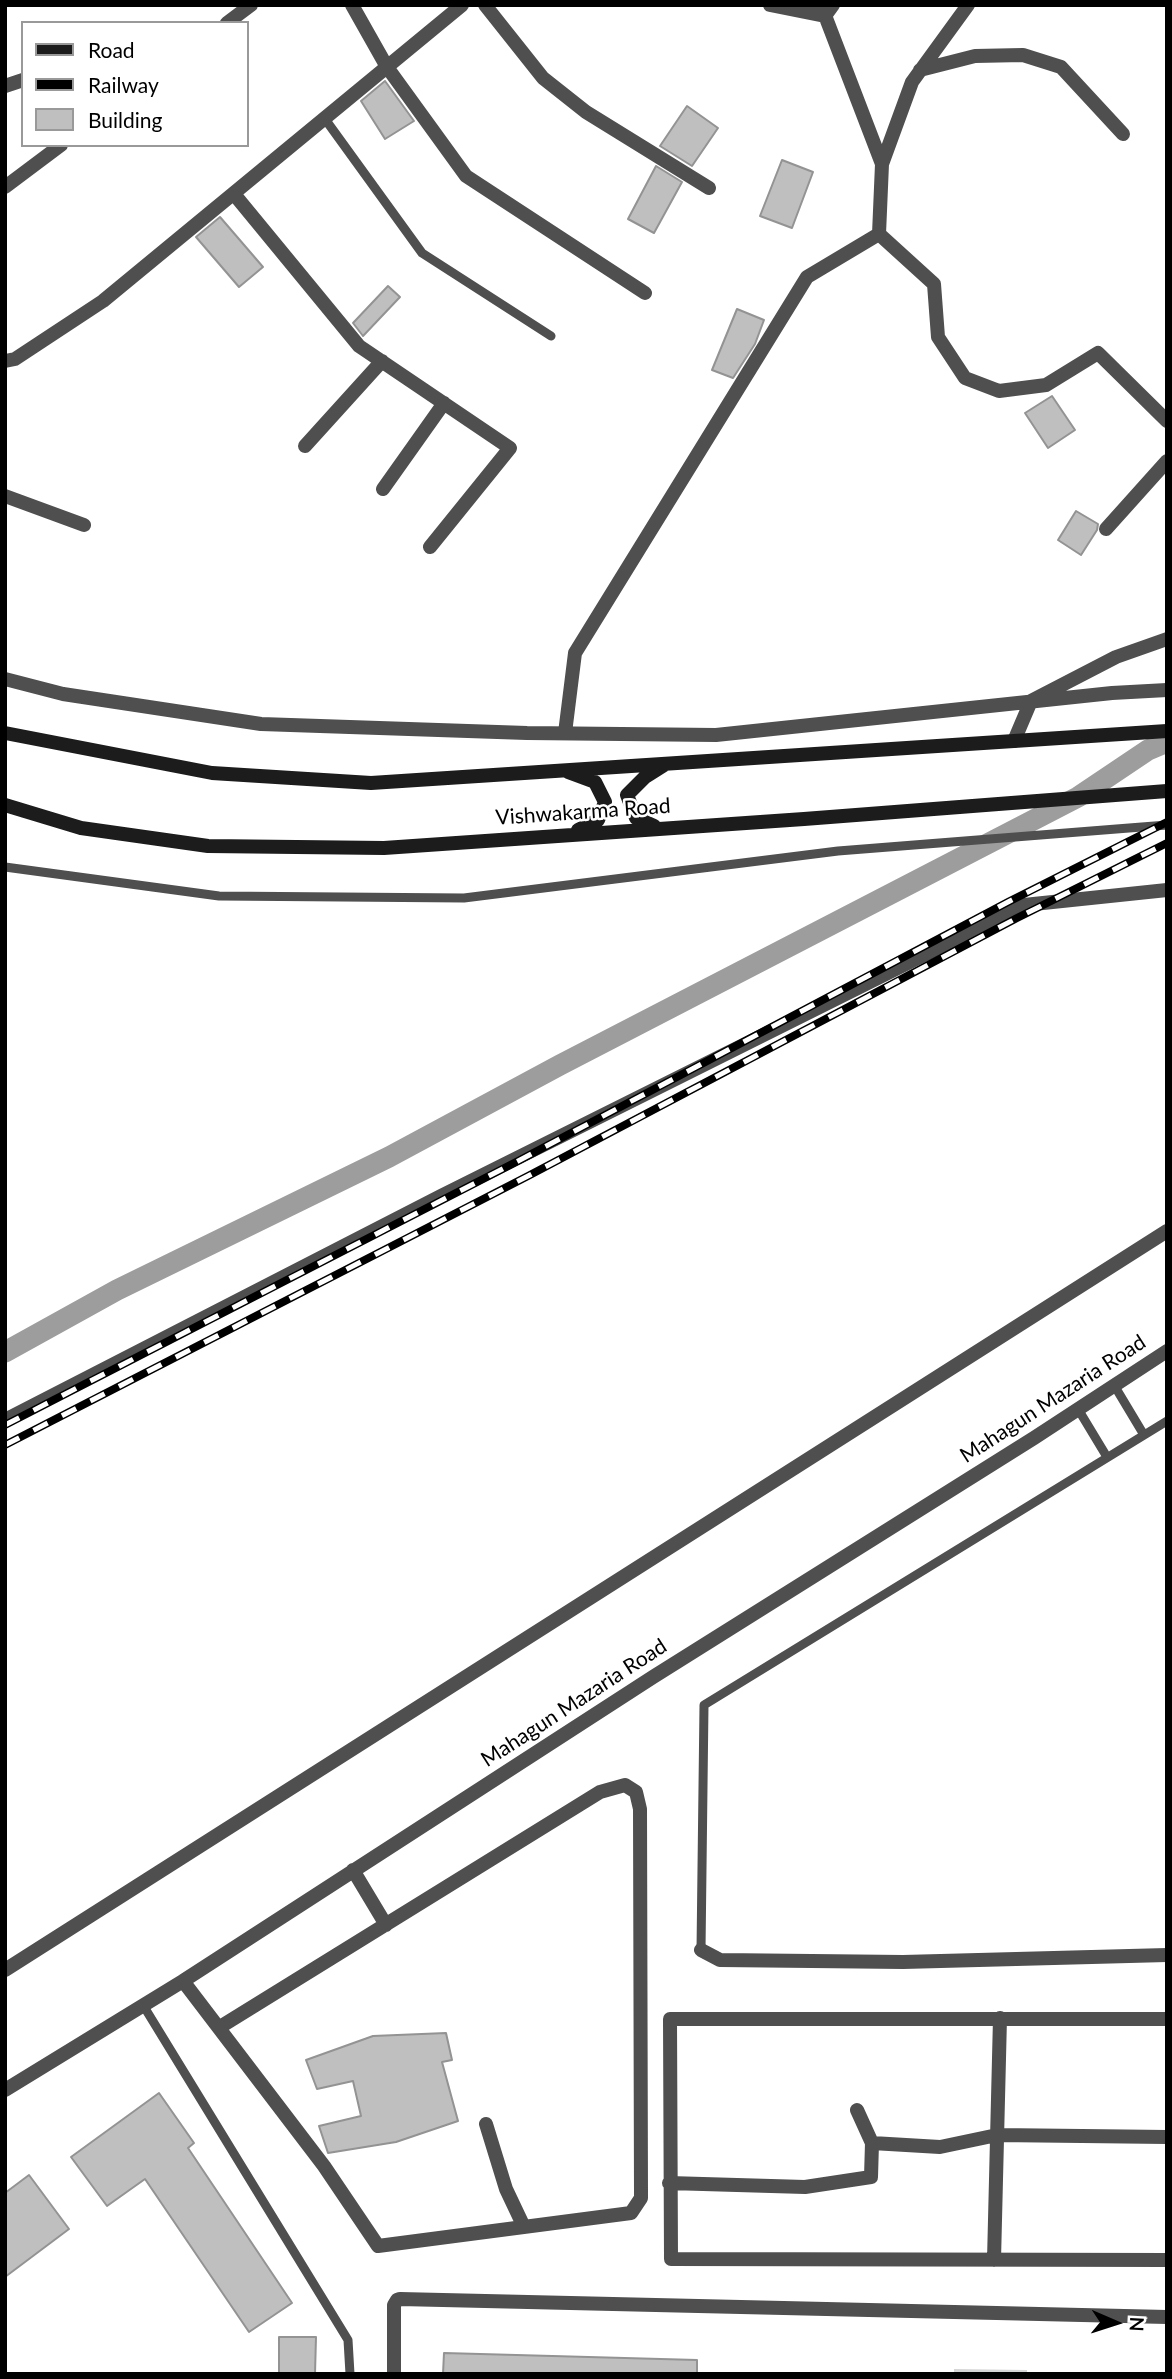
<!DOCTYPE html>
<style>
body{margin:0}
#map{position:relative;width:1172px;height:2379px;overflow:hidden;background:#fff;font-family:Lato,sans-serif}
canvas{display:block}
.frame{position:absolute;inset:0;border:7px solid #000;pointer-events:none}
.legend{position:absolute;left:21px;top:21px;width:228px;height:126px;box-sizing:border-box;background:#fff;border:2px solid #999;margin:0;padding:9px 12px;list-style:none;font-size:21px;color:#000}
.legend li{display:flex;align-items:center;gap:14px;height:35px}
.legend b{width:35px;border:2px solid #999}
.north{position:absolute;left:1081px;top:2288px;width:70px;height:70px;-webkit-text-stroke:5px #fff;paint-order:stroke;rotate:93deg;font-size:19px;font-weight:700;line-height:28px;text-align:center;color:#000}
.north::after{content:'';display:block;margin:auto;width:24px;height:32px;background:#000;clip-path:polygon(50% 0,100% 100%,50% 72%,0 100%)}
</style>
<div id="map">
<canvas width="1172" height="2379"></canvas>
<div class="frame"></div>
<ul class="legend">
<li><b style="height:9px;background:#1c1c1c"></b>Road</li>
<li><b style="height:9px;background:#000"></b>Railway</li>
<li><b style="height:19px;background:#bfbfbf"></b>Building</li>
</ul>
<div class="north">N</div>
</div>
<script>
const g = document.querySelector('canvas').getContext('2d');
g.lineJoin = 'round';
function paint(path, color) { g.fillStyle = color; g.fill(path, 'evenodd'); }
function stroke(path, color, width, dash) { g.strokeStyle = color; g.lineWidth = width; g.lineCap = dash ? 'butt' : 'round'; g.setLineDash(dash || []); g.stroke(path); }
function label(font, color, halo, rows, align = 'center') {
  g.font = font + ' Lato,sans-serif'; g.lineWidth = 5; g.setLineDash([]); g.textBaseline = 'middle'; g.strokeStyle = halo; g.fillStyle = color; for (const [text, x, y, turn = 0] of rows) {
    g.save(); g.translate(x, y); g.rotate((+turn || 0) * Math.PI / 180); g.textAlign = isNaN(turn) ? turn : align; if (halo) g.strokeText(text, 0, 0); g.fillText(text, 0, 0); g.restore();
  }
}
paint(new Path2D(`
 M954 2369 1027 2370V2374H954Z`), '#d6d6d6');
stroke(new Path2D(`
 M5 1352 117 1290 389 1157 560 1065 1078 797 1148 750 1167 742`), '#9d9d9d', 21);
const building = new Path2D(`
 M385 81 414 121 385 139 361 101Z
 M687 106 718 128 692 166 660 146Z
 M782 160 813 172 792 228 760 216Z
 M656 166 682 182 654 233 628 219Z
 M220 217 263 267 239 287 196 237Z
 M388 286 400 297 363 336 353 323Z
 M737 309 764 320 755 344 733 378 712 370Z
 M1052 396 1075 430 1048 448 1025 413Z
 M1076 511 1098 524 1097 530 1081 555 1058 540Z
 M446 2033 452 2060 442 2062 458 2121 396 2142 328 2153 319 2126 361 2116 353 2081 317 2089 306 2060 373 2036Z
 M159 2093 194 2143 188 2148 292 2303 249 2332 145 2179 107 2206 71 2157Z
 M29 2175 69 2229 5 2277V2193Z
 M279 2337H316L315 2374H279Z
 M444 2353 697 2360V2374H443Z`);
paint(building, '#bfbfbf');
stroke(building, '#939393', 2);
stroke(new Path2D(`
 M325 119 422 253 551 336
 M5 867 219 896 464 898 838 851 1167 825
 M1114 1385 1144 1435
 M1078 1409 1107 1457
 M701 1950 704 1705 1167 1421
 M143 2005 348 2340 350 2374`), '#4f4f4f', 9);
stroke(new Path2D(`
 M352 5 387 67 466 176 645 293
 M485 5 543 78 586 112 709 188
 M770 5 825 16 833 5
 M821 5 882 164
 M968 5 912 82 882 164 879 234 934 284 938 337 965 378 999 391 1046 385 1098 353 1167 421
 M227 23 251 5
 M920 70 975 56 1023 55 1061 67 1123 134
 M5 86 23 80
 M5 187 61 145
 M234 194 359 346 510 448 430 547
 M5 361 15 359 103 301 462 5
 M305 446 382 361
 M383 489 444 403
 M5 496 84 525
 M1106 529 1167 461
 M5 679 63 694 261 724 527 733 716 735 1112 693 1167 690
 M565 733 575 653 807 277 879 234
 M1014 741 1031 701 1116 657 1167 639
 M353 1870 386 1925
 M701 1950 720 1960 903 1962 1167 1955
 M5 1970 1167 1231
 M183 1981 324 2166 378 2246 631 2213 641 2198 640 1809 636 1792 625 1785 600 1792 220 2027
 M1167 2019H670L671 2259 1167 2260
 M5 2090 183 1981 653 1677 1034 1438 1167 1351
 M857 2110 872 2143
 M486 2124 506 2189 524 2227
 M669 2183 805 2187 871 2177 872 2143 940 2147 997 2135 1167 2137
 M994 2260 1000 2018
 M394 2374V2305L397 2300 400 2299 1167 2317`), '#4f4f4f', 14);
stroke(new Path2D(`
 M5 1420 441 1196 1024 905 1167 890`), '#4f4f4f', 14);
stroke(new Path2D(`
 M5 733 212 773 371 783 1167 731
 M568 772 595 782 605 802 598 820 578 830
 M5 805 81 828 208 846 384 848 804 819 1167 791
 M654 826 636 818 627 795 645 777 664 765`), '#1c1c1c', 14);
const rail = new Path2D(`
 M5 1425 520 1160 1008 902 1167 822
 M5 1445 528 1176 1017 918 1167 843`);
stroke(rail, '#000', 8);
stroke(rail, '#fff', 5, [16]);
label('21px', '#000', '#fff', [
 ["Vishwakarma Road",583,812,-4],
 ["Mahagun Mazaria Road",1053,1399,-33],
 ["Mahagun Mazaria Road",574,1703,-33]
]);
</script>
